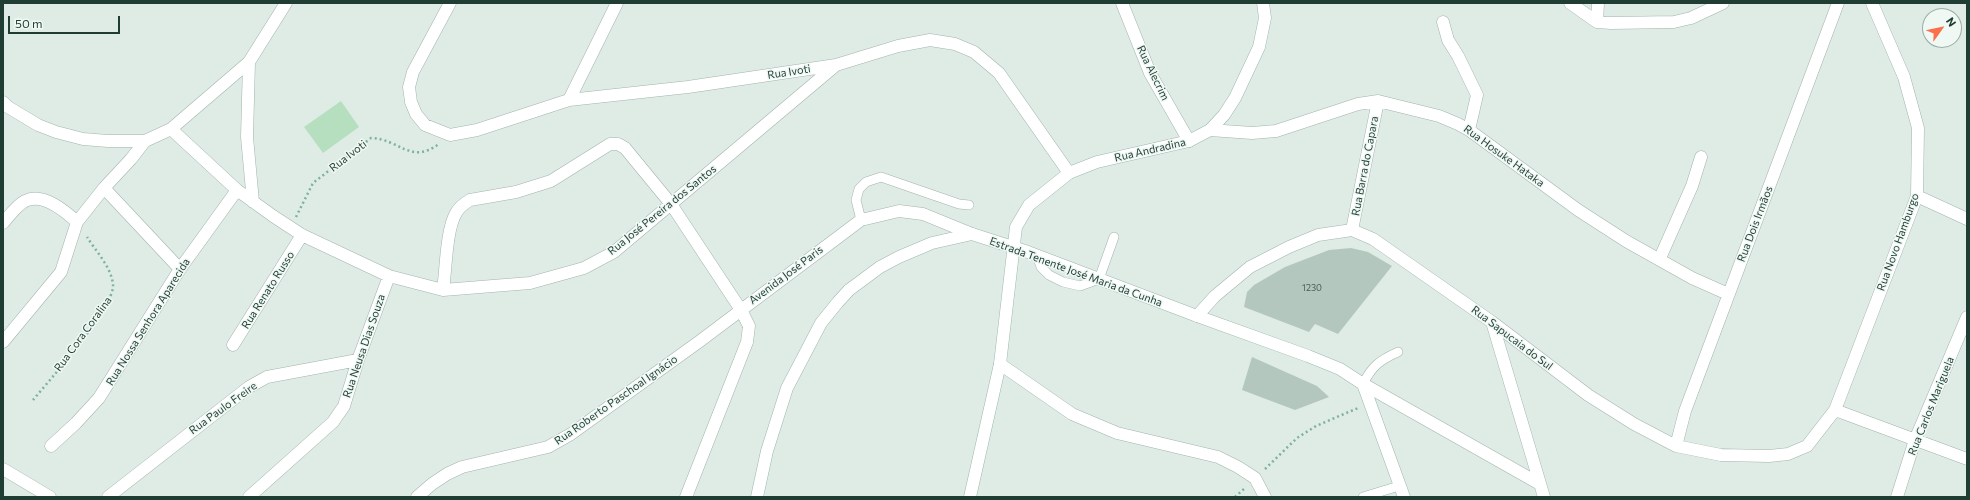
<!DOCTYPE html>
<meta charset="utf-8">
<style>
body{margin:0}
#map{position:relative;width:1970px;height:500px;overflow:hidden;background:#dfece5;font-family:Commissioner,sans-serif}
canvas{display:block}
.frame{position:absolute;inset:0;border:4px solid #1f3d33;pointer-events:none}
.north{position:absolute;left:1922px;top:8px;width:40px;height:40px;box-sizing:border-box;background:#f0f8f4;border:1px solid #9cada7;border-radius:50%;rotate:57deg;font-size:11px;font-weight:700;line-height:16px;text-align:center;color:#1f3d33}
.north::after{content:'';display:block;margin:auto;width:14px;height:18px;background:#fc6f4d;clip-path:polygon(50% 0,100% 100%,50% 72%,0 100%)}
.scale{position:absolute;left:8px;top:16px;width:112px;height:18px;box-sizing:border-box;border:2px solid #1f3d33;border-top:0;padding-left:5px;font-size:12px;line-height:14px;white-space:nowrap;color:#1f3d33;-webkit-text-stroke:3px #f0f8f4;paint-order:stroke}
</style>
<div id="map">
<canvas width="1970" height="500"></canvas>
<div class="frame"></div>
<div class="north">N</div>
<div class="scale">50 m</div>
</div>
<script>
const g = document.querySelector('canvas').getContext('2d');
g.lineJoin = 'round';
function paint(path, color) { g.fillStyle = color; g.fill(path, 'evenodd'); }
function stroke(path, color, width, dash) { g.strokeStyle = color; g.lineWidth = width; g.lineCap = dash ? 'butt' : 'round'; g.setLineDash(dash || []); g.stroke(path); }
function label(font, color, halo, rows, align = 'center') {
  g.font = font + ' Commissioner,sans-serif'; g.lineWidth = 3; g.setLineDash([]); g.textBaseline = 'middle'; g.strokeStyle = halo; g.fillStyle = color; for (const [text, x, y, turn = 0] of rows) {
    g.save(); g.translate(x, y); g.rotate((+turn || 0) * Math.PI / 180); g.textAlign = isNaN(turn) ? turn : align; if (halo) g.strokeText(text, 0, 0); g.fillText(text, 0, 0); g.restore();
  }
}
paint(new Path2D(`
 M341 101 359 127 323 153 304 127Z`), '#b6dfbf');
paint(new Path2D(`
 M1351 248 1368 252 1392 266 1338 334 1315 324 1309 332 1244 307 1247 292 1254 285 1285 267 1329 250Z
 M1252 357 1317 386 1329 397 1295 410 1242 390Z`), '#b4c7be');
const lane = new Path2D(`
 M861 220 856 200 859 189 866 182 881 177 959 204 969 205
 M1037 255 1041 267 1049 275 1063 282 1080 286 1099 279 1114 237
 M1363 384C1372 366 1380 360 1398 352
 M1363 497 1399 486`);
const street = new Path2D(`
 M450 3 413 72 409 87 411 102 416 114 425 125 450 135 477 130 569 100 688 87 836 65 898 46 930 40 955 44 974 52 999 73 1069 173
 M1122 3 1150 73 1189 141
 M1570 3 1597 22 1611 23 1674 22 1691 18 1723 3
 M1443 22 1448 40 1458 56 1477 95 1469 130
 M1597 22 1598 3
 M249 62 247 137 253 202
 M569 100 617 3
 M3 102 8 107 38 125 56 132 83 139 108 141H145L171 129 249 62 286 3
 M171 129 237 190 273 216 302 235 389 276 443 290 530 283 584 268 614 252 835 66
 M1210 130 1252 133 1276 131 1358 104 1378 101 1439 116 1458 124 1469 130 1578 210 1626 241 1692 278 1728 294
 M104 188 180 269
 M1917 196 1967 219
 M3 223C10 215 16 206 25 201 43 192 65 211 77 222
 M1352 230 1378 101
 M1660 258 1692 186 1701 157
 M443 290C446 270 446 230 456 213 459 207 465 203 470 200L516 192 551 181 610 144H618L625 148 671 204 741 310 749 326 747 342 686 497
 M1197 316 1215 296 1250 267 1289 247 1318 235 1352 230 1373 239 1492 322 1588 395 1634 424 1676 446 1721 455 1769 456 1788 454 1807 446 1835 410 1917 196 1918 128 1904 77 1872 3
 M1492 322 1544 497
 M3 342 61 272 77 222 104 188 131 159 145 141
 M233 345 302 235
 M1000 364 1072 414 1117 433 1218 457 1238 467 1255 478 1265 497
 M1363 384 1540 484
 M1835 410 1967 459
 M51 446 76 423 99 398 180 269 237 190
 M1676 446 1685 411 1838 3
 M3 469 50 497
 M108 497 249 387 267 377 358 360
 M249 497 333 422 344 406 358 360 389 276
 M417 497 432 484 447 474 462 467 548 447 571 434 700 341 861 220 899 211 923 214 972 234
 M1897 497 1915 440 1967 317`);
const secondary = new Path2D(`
 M757 497 767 451 787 388 821 323 838 302 849 290 880 267 899 257 932 243 972 234 1028 252 1197 316 1308 356 1340 369 1363 384 1404 497
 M970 497 1000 364 1016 227 1029 205 1069 173 1097 162 1189 141 1210 130 1224 115 1235 98 1259 47 1265 18 1263 3`);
stroke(lane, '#a2b4ac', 10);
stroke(street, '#a2b4ac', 13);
stroke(secondary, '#9db8ad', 13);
stroke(new Path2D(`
 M296 217 313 183 371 138C400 139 410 165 439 144
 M33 400C49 381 115 306 113 285 112 268 95 250 87 237
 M1265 469 1297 438 1316 426 1358 408
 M1235 497 1245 488`), '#7db29f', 2.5, [2, 3]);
stroke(lane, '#fff', 9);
stroke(street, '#fff', 12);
stroke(secondary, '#fff', 12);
label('9px', '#446056', null, [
 ["1230",1312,288]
]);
label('11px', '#1f3d33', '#f0f8f4', [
 ["Rua Ivoti",789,72,-9],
 ["Rua Alecrim",1153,73,64],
 ["Rua Andradina",1150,150,-13],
 ["Rua Ivoti",348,156,-38],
 ["Rua Hosuke Hataka",1504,156,36],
 ["Rua Barra do Capara",1365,166,-79],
 ["Rua José Pereira dos Santos",662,210,-39],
 ["Rua Dois Irmãos",1755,224,-69],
 ["Rua Novo Hamburgo",1898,242,-70],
 ["Estrada Tenente José Maria da Cunha",1076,272,20],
 ["Avenida José Paris",786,275,-37],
 ["Rua Renato Russo",268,290,-58],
 ["Rua Nossa Senhora Aparecida",148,322,-58],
 ["Rua Cora Coralina",83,334,-54],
 ["Rua Sapucaia do Sul",1512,338,37],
 ["Rua Neusa Dias Souza",364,346,-71],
 ["Rua Roberto Paschoal Ignácio",616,400,-35],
 ["Rua Carlos Mariguela",1931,406,-68],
 ["Rua Paulo Freire",223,408,-36]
]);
</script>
